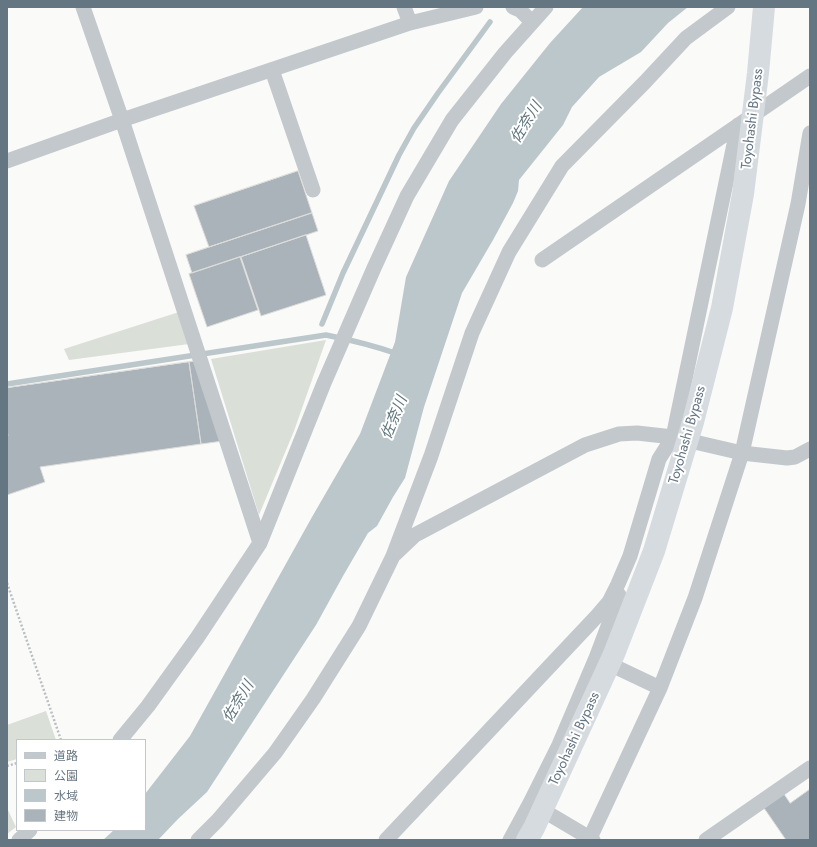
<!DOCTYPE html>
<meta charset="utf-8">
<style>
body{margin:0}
#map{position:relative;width:817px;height:847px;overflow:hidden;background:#fafaf8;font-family:Jost,"Noto Sans JP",sans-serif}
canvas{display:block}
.frame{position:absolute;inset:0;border:8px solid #657683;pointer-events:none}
.legend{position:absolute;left:16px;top:739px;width:130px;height:92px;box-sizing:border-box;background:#fff;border:1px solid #c1c8cd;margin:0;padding:5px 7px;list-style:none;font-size:12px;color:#657683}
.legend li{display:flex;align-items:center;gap:8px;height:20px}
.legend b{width:20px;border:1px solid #c1c8cd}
</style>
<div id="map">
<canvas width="817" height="847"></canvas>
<div class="frame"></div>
<ul class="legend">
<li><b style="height:5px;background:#c3c8cc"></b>道路</li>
<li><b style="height:11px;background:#dadfd7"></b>公園</li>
<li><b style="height:11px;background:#bbc7cb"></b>水域</li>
<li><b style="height:11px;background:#aab3b9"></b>建物</li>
</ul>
</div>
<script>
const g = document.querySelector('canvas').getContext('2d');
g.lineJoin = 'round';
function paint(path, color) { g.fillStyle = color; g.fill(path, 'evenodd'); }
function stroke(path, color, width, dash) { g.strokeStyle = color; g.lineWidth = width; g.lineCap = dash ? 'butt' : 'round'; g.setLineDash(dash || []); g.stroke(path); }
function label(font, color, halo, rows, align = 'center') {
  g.font = font + ' Jost,"Noto Sans JP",sans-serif'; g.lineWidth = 4; g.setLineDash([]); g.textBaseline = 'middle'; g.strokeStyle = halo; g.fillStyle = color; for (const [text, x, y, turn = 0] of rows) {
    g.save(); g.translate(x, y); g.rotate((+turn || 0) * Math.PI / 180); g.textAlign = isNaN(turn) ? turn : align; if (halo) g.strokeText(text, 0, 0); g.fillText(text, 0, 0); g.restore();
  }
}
paint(new Path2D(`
 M179 312 189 344 69 360 64 349Z
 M326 340 294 431 259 515 211 359Z
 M46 711 56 740H17V759L7 762V725Z
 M7 808 16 827 7 834Z`), '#dadfd7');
paint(new Path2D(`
 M583 7H688L668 23 641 52 599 77 572 107 563 125 519 180 518 191 513 203 493 240 462 293 424 407 405 478 393 497 377 526 368 533 343 576 316 625 207 792 178 819 158 840H103L114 830H145V794L190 736 312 517 360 434 395 342 406 277 449 181 501 104 550 43Z`), '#bbc7cb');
stroke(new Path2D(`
 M322 324 343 273 399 155 414 128 438 93 490 22
 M7 384 326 335C351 340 375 346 398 354`), '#bbc7cb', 5.5);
const building = new Path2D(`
 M298 171 312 213 209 247 194 206Z
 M312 213 318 231 192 273 186 255Z
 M306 235 326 295 261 316 241 257Z
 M240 257 258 310 207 327 189 274Z
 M198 361 223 441 201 444 189 362Z
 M189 362 201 444 40 467 45 482 7 495V436H8L7 430V388Z
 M809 790 810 792V840H786L764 808 784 794 790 803Z`);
paint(building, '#aab3b9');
stroke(building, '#dcdcda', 1);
stroke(new Path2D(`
 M7 583 61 740
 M7 766 17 763`), '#bbbfc2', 2.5, [2, 2]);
stroke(new Path2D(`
 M83 7 122 120 260 543
 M404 7 410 23
 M513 7 520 10 532 22
 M272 70 313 190
 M7 161 122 120 410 23 476 7
 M542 260 810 76
 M395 554 415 535 585 445 619 434 637 433 673 437 742 453 787 458 795 457 810 449
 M660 688 695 598 742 453 798 204 810 133
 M120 740 148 706 197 638 260 543 324 383 374 268 407 196 452 120 505 53 546 7
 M534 805 593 840
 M19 840 30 830
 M198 840 218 820 275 753 313 699 359 626 393 556 431 456 472 333 509 252 562 166 645 82 686 38 728 7
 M386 840 597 616 609 602 618 584 630 556 659 459 673 437 738 125
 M510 840 530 803 559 745 596 658 615 608 619 595
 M589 840 660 688 601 660
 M706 840 810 768`), '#c3c8cc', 15);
stroke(new Path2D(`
 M527 840 534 828 614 654 654 551 693 422 722 308 743 194 758 73 764 7`), '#d6dbdf', 22);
label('14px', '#657683', '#fff', [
 ["Toyohashi Bypass",753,119,-83],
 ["Toyohashi Bypass",688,435,-74],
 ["Toyohashi Bypass",575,739,-65]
]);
label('italic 15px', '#60757c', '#fff', [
 ["佐奈川",527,123,-58],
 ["佐奈川",395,418,-68],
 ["佐奈川",239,702,-59]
]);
</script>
